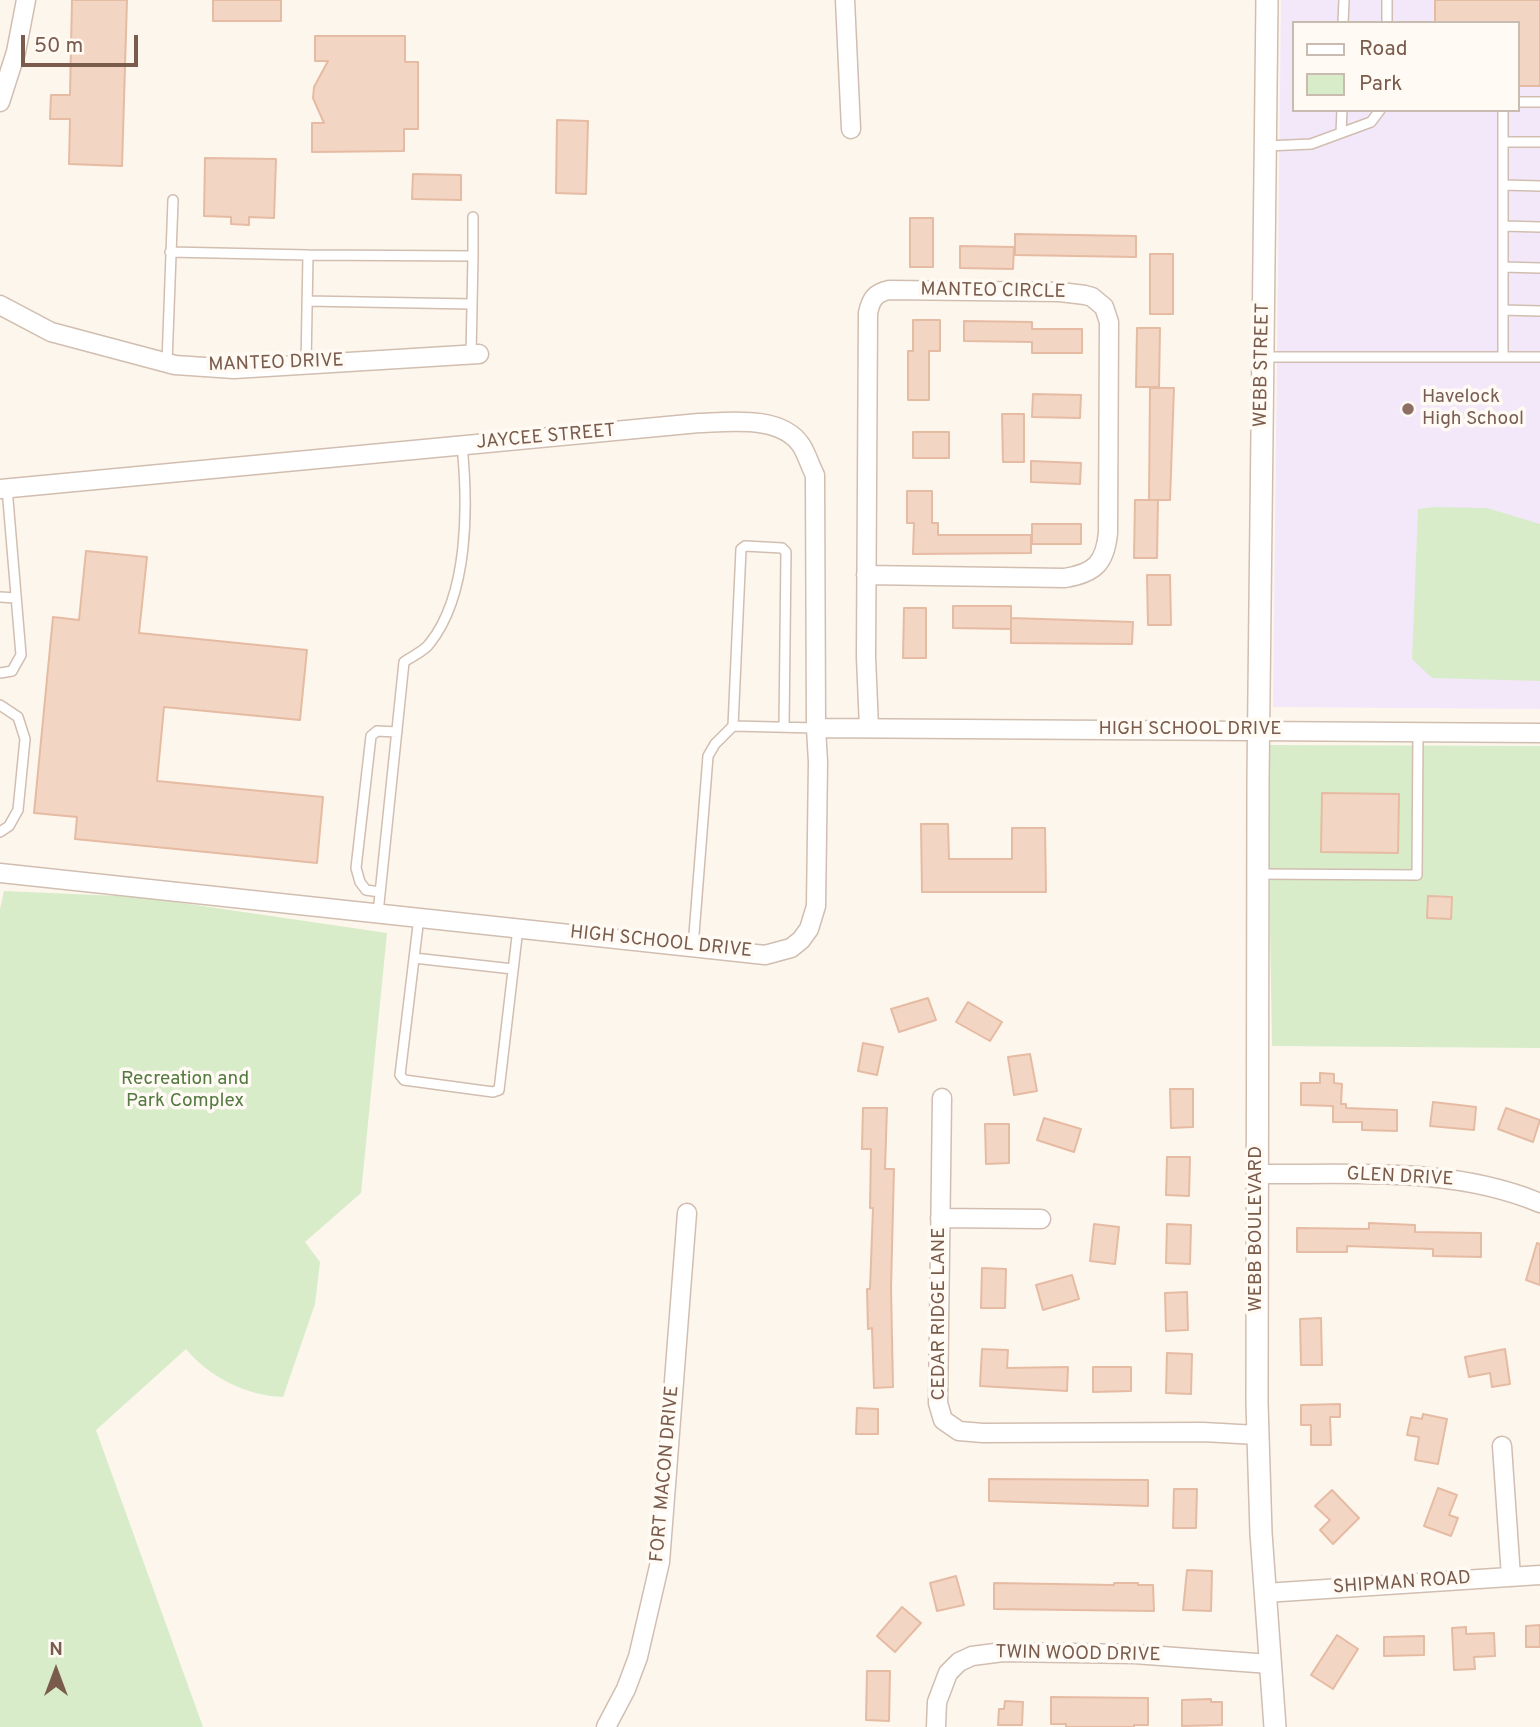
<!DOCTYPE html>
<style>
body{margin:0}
#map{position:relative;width:1540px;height:1727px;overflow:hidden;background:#fdf6ec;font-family:Overpass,sans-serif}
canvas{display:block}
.legend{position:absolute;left:1292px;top:21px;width:228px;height:91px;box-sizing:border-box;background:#fffaf3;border:2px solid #cabbb1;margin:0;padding:9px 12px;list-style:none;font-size:21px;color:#7a5c4d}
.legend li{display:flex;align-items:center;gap:14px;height:35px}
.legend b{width:35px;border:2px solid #cabbb1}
.north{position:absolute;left:21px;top:1636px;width:70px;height:70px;-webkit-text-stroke:5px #fffaf3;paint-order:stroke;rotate:0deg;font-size:19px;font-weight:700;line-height:28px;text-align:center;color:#7a5c4d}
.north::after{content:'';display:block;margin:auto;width:24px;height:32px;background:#7a5c4d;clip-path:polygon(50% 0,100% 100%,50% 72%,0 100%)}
.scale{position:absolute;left:21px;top:35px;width:117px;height:32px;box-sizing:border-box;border:4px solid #7a5c4d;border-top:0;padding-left:9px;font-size:21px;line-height:24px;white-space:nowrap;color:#7a5c4d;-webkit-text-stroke:5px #fffaf3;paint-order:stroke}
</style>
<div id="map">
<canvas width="1540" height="1727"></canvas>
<ul class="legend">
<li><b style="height:9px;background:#fff"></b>Road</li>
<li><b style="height:19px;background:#d8ecc9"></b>Park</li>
</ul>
<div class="north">N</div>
<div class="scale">50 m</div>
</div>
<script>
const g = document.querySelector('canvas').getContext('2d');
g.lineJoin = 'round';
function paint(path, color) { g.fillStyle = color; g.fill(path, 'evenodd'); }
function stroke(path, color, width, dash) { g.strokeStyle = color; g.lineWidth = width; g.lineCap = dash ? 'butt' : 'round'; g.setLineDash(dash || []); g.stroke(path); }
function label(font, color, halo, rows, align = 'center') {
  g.font = font + ' Overpass,sans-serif'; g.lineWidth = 7; g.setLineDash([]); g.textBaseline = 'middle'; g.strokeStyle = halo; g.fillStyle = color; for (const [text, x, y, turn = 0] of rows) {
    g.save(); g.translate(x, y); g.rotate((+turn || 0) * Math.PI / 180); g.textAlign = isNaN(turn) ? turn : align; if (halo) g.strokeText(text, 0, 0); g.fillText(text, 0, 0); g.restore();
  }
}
paint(new Path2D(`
 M1281 0H1540V709L1273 707ZM1293 23H1517V110H1293Z`), '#f3e8fa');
paint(new Path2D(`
 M1434 507 1487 508 1540 524V681L1432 678 1412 659 1418 509Z
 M1267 745 1540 746V1048L1272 1046Z
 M4 891 141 897 387 933 361 1193 305 1242 320 1262 315 1304 283 1397C247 1396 209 1377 186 1349L96 1430 203 1727H0V909Z`), '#d8ecc9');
const building = new Path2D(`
 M72 0H127L122 166 69 164 70 119H50L51 95H70Z
 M213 0H281V21H213Z
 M1435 0H1540V86H1517V23H1435Z
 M315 36H405V62H418V129H404V151L312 152V123H324L313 98 314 87 328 61H315Z
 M557 120 588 121 586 194 556 193Z
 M205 158 276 159 274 218 249 217V225L231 224V217L204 216Z
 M413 174 461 175V200L412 199Z
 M910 218H933V267H910Z
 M1015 234 1136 236V257L1015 255Z
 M960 246 1014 247 1013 269 960 268Z
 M1150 254H1173V314H1150Z
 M913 320H940V351H929V400H908V351H913Z
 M964 321 1032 322V329H1082V353H1032V342L964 341Z
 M1137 328H1160L1159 387H1136Z
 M1150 388H1174L1170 500H1149Z
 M1033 394 1081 395 1080 418 1032 417Z
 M1002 414H1024V462H1003Z
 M913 432H949V458H913Z
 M1031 461 1081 463 1080 484 1031 482Z
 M907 491H932V523H938V535H1031V553L913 554 914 523H907Z
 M1135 500H1158L1157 558H1134Z
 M1032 524H1081V544H1032Z
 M86 551 147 557 139 633 307 650 300 720 164 707 157 781 323 797 317 863 75 839 77 817 34 813 53 617 79 620Z
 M1147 575H1170L1171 625H1148Z
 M953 606H1011V629L953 628Z
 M904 608H926V658H903Z
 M1011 618 1133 622 1132 644 1011 643Z
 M1322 793 1399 794 1398 853 1321 852Z
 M921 824H948L949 859H1012V828H1045L1046 892H922Z
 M1428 896 1452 897 1451 919 1427 918Z
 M928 998 936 1020 899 1032 891 1009Z
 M968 1002 1002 1022 990 1041 956 1022Z
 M863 1043 883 1047 877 1075 858 1071Z
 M1030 1054 1037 1091 1014 1095 1008 1057Z
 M1320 1073 1334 1074V1083L1342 1084 1341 1104H1346V1108L1397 1110V1131L1362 1130V1122H1333V1106L1301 1105V1083H1320Z
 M1170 1089H1193V1127L1171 1128Z
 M1433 1102 1476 1107 1474 1130 1430 1126Z
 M863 1108H887L885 1169H894L891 1288 893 1387 874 1388 872 1328 868 1329 867 1289H870L873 1208H870L871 1149H862Z
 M1506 1108 1540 1120 1533 1142 1498 1129Z
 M1044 1118 1081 1129 1074 1152 1037 1140Z
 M985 1124H1009V1163L986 1164Z
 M1167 1157H1190L1189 1196 1166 1195Z
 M1369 1223 1415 1225V1232L1481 1233V1257L1433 1256V1249L1347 1246V1252H1297V1228L1369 1229Z
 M1094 1224 1119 1227 1115 1264 1090 1261Z
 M1167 1224 1191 1225 1190 1264 1166 1263Z
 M1537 1243 1540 1244V1285L1526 1280Z
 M982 1268 1006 1269 1005 1308H981Z
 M1072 1275 1079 1299 1043 1310 1036 1285Z
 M1187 1292 1188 1330 1166 1331 1165 1293Z
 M1321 1318 1322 1365H1301L1300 1319Z
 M982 1349 1008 1350 1007 1368 1068 1367 1067 1391 980 1386Z
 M1505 1349 1510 1384 1492 1387 1490 1373 1469 1377 1465 1357Z
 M1167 1353 1192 1354 1191 1394 1166 1393Z
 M1093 1367H1131V1391L1093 1392Z
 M1340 1404V1417H1330L1331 1445H1311V1425H1301V1405Z
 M857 1408 878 1409V1434H856Z
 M1423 1414 1447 1419 1438 1464 1415 1460 1419 1437 1407 1435 1411 1417 1422 1419Z
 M989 1479 1148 1480V1506L989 1501Z
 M1438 1488 1457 1495 1449 1515 1458 1518 1451 1536 1424 1526Z
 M1174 1489H1197L1196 1528H1173Z
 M1332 1490 1359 1518 1333 1544 1320 1530 1330 1520 1315 1506Z
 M1187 1570 1212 1571 1211 1611 1183 1610Z
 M956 1576 964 1605 937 1611 930 1583Z
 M994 1583 1114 1585V1583H1138V1585H1153L1154 1611 994 1609Z
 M902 1607 921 1623 895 1652 877 1636Z
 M1540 1625V1647H1526V1626Z
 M1466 1627V1634L1494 1633 1495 1656 1474 1657 1475 1669 1454 1670 1452 1628Z
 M1337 1635 1358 1649 1333 1689 1311 1675Z
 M1424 1636V1655L1384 1656V1637Z
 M867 1671H890L889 1721 866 1720Z
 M1051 1697 1148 1698V1725H1134V1727H1066V1724H1051Z
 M1211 1699V1702H1222V1725L1182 1726V1700Z
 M1005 1701 1023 1702 1022 1725H998L999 1709H1004Z`);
paint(building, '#f3d5c3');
stroke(building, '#e6bba3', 2);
const service = new Path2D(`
 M1343 23 1344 0
 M1387 23V0
 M1517 102H1540
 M1503 110V357
 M1341 133 1342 110
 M1503 142H1540
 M1267 146 1311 144 1371 122 1380 110
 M1503 185 1540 186
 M1503 226 1540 227
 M170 252 308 255 306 364
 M308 255 473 256 471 355
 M473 256V217
 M1503 267 1540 268
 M307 301 472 304
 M1503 310 1540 311
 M1263 357H1540
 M167 363 173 200
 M0 597 16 598
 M0 673 12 671 21 655 7 488
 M0 705 18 717 25 739 18 810 9 826 0 832
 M733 726 741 549 745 546 782 548 786 552 784 727
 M1258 874 1417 875 1418 732
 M380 892 366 890 360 882 356 868 371 736 377 731 397 732
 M378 913 404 662C412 656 425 651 430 643 469 594 468 505 462 445
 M419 917 400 1075 404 1080 493 1092 499 1090 518 928
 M693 947 708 756 715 744 733 726 816 728
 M414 958 513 969`);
const minor = new Path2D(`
 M845 0 851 129
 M0 102 16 52 26 0
 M0 305 51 332 175 365 234 369 479 354
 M0 489 699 423C730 422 781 415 801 445 807 454 810 466 815 475L816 728
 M866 575 1065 578C1095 573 1105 563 1108 533L1109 322 1104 307 1092 297 1085 295 1060 292 889 290C875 293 871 299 868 313L866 657 869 728
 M0 873 765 955 791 948 801 940 809 929 816 906 818 762 816 728 1540 733
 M942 1098 938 1403 943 1420 959 1431 983 1433 1203 1432 1257 1435
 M1257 1174C1351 1175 1452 1166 1540 1203
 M940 1218 1041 1219
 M1502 1446 1511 1577
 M1265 1593 1540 1575
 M606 1727 626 1689 638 1657 660 1562 687 1213
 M936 1727 937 1702 948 1673 959 1662 972 1656 1003 1652 1134 1654 1270 1664`);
const tertiary = new Path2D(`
 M1267 0 1258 779 1257 1403 1261 1533 1275 1727`);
stroke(service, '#d1beb0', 12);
stroke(minor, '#d1beb0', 21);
stroke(tertiary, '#d1beb0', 24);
stroke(service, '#fff', 9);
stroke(minor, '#fff', 18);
stroke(tertiary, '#fff', 21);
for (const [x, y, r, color] of [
 [1408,409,7,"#8d6e63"]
]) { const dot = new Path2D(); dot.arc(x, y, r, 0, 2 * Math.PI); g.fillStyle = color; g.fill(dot); stroke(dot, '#fffaf3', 2.5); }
label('19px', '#7a5c4d', '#fffaf3', [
 ["MANTEO CIRCLE",993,292,1],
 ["MANTEO DRIVE",276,364,-2],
 ["WEBB STREET",1263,365,-89],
 ["JAYCEE STREET",546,438,-5],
 ["HIGH SCHOOL DRIVE",1190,730],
 ["HIGH SCHOOL DRIVE",661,943,6],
 ["GLEN DRIVE",1400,1178,3],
 ["WEBB BOULEVARD",1257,1229,-90],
 ["CEDAR RIDGE LANE",940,1314,-90],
 ["FORT MACON DRIVE",666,1474,-85],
 ["SHIPMAN ROAD",1402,1584,-4],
 ["TWIN WOOD DRIVE",1078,1655,1]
]);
label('19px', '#785e54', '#fffaf3', [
 ["Havelock",1422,398],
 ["High School",1422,420]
], 'left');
label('19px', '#537a41', '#fffaf3', [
 ["Recreation and",185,1080],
 ["Park Complex",185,1102]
]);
</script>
